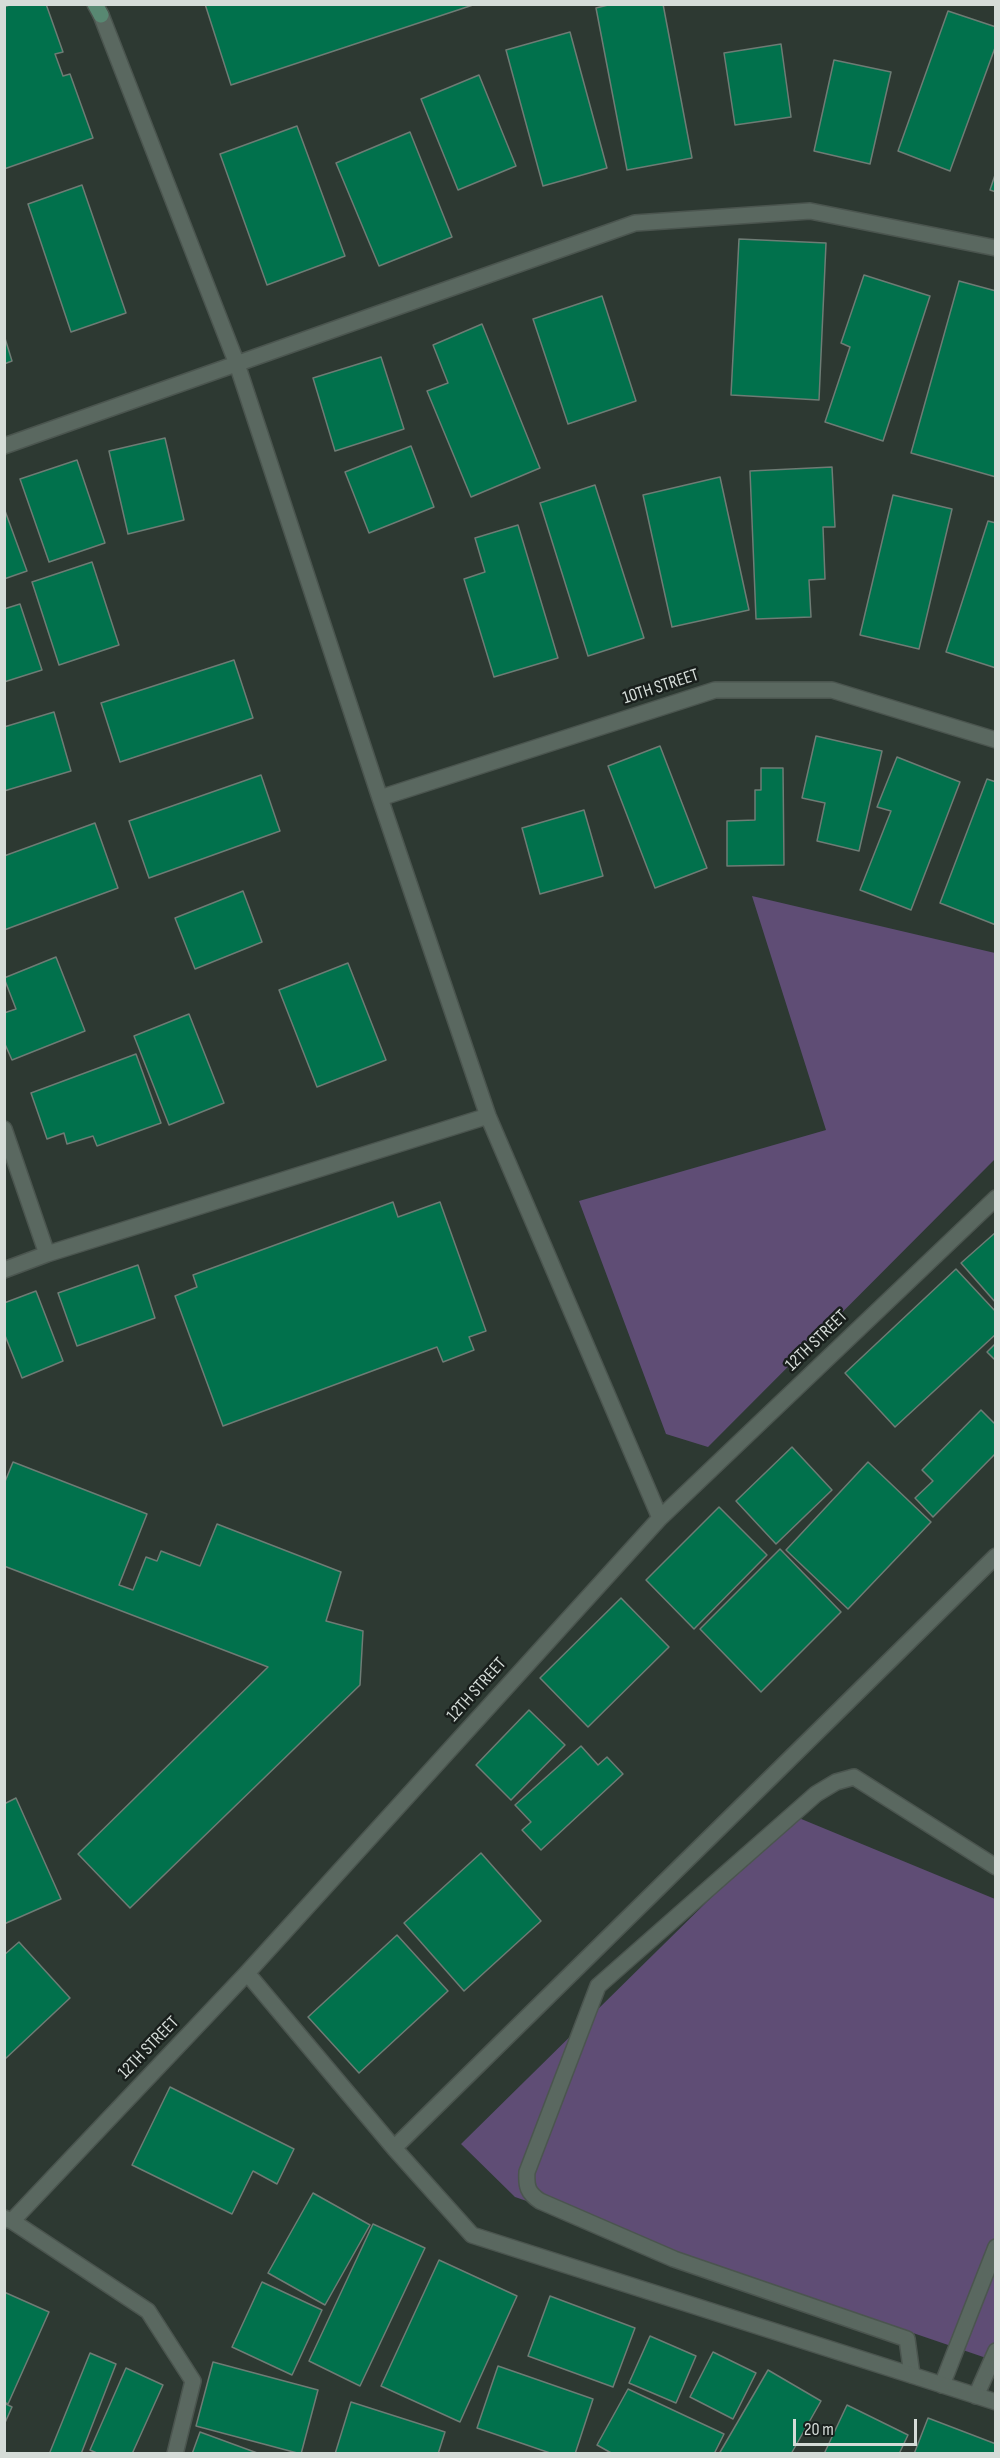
<!DOCTYPE html>
<style>
body{margin:0}
#map{position:relative;width:1000px;height:2458px;overflow:hidden;background:#2d3932;font-family:"Sofia Sans Condensed",sans-serif}
canvas{display:block}
.frame{position:absolute;inset:0;border:6px solid #d5dcd8;pointer-events:none}
.scale{position:absolute;left:793px;top:2419px;width:124px;height:27px;box-sizing:border-box;border:3px solid #d5dcd8;border-top:0;padding-left:8px;font-size:18px;line-height:21px;white-space:nowrap;color:#d5dcd8;-webkit-text-stroke:4px #191f1c;paint-order:stroke}
</style>
<div id="map">
<canvas width="1000" height="2458"></canvas>
<div class="frame"></div>
<div class="scale">20 m</div>
</div>
<script>
const g = document.querySelector('canvas').getContext('2d');
g.lineJoin = 'round';
function paint(path, color) { g.fillStyle = color; g.fill(path, 'evenodd'); }
function stroke(path, color, width, dash) { g.strokeStyle = color; g.lineWidth = width; g.lineCap = dash ? 'butt' : 'round'; g.setLineDash(dash || []); g.stroke(path); }
function label(font, color, halo, rows, align = 'center') {
  g.font = font + ' "Sofia Sans Condensed",sans-serif'; g.lineWidth = 5; g.setLineDash([]); g.textBaseline = 'middle'; g.strokeStyle = halo; g.fillStyle = color; for (const [text, x, y, turn = 0] of rows) {
    g.save(); g.translate(x, y); g.rotate((+turn || 0) * Math.PI / 180); g.textAlign = isNaN(turn) ? turn : align; if (halo) g.strokeText(text, 0, 0); g.fillText(text, 0, 0); g.restore();
  }
}
paint(new Path2D(`
 M752 896 995 953V1159L708 1447 666 1434 579 1201 826 1130Z
 M794 1816 995 1899V2361L515 2197 461 2144Z`), '#5f4d75');
const building = new Path2D(`
 M12 4H46L63 52 55 54 63 76 70 74 93 138 4 169V7Z
 M205 4 275 5 476 4 231 85Z
 M612 4H663L692 158 627 170 596 8Z
 M948 11 996 27V45L950 171 898 151Z
 M570 32 607 168 543 186 506 50Z
 M781 44 791 117 735 125 724 53Z
 M834 60 891 72 870 164 814 151Z
 M479 75 516 166 458 190 421 99Z
 M297 126 345 256 267 285 220 154Z
 M410 132 452 237 379 266 336 163Z
 M996 172V192L990 190Z
 M82 185 126 313 71 332 28 204Z
 M739 239 826 243 819 400 731 395Z
 M864 275 930 296 883 441 825 422 850 347 841 343Z
 M959 281 996 291V477L911 453Z
 M602 296 636 401 568 424 533 319Z
 M482 324 540 468 471 497 427 391 448 383 433 345Z
 M4 335 12 361 4 364Z
 M381 357 404 429 335 451 313 378Z
 M165 438 184 520 128 534 109 451Z
 M411 446 434 507 369 533 345 472Z
 M77 460 105 543 49 562 20 479Z
 M832 467 835 527H823L825 579 809 580 811 617 756 619 750 471Z
 M720 477 749 610 672 627 643 495Z
 M595 485 644 638 588 656 540 503Z
 M893 495 952 509 919 649 860 635Z
 M4 508 27 571 4 579Z
 M988 521 996 523V668L946 652Z
 M518 525 558 658 494 677 464 579 485 572 475 538Z
 M92 562 119 645 59 665 32 582Z
 M20 604 42 670 4 682V609Z
 M234 660 253 718 120 762 101 703Z
 M54 712 71 771 4 791V727Z
 M816 736 882 751 859 851 817 841 825 803 802 798Z
 M660 746 707 868 655 888 608 766Z
 M897 757 960 782 911 910 860 890 891 811 877 807Z
 M761 768H783L784 865 727 866V821L755 820V790H761Z
 M261 775 280 831 149 878 129 821Z
 M987 779 996 782V925L940 903Z
 M584 810 603 876 540 894 522 828Z
 M95 823 118 888 4 930V856Z
 M243 891 262 942 195 969 175 918Z
 M56 957 85 1031 12 1060 4 1042V1013L16 1009 4 978Z
 M348 963 386 1060 317 1087 279 990Z
 M189 1014 224 1103 169 1125 134 1036Z
 M136 1054 161 1123 97 1146 93 1136 67 1144 64 1133 47 1139 31 1093Z
 M393 1202 398 1217 440 1202 486 1331 469 1337 474 1350 443 1362 437 1347 223 1426 175 1296 197 1287 193 1275Z
 M996 1232V1303L961 1263Z
 M138 1265 155 1318 77 1346 58 1293Z
 M956 1269 996 1312V1334L895 1427 845 1373Z
 M36 1291 63 1361 22 1378 4 1333V1303Z
 M996 1343V1361L987 1352Z
 M981 1410 994 1423 996 1421V1453L933 1517 915 1498 933 1481 922 1470Z
 M792 1447 832 1490 776 1544 736 1501Z
 M13 1462 147 1514 119 1585 133 1590 146 1557 157 1561 161 1551 200 1566 217 1524 341 1572 326 1621 363 1631 360 1685 130 1908 78 1854 268 1667 4 1566V1484Z
 M868 1462 931 1522 848 1609 786 1550Z
 M719 1507 767 1555 694 1629 646 1580Z
 M780 1549 841 1612 761 1692 700 1629Z
 M621 1598 669 1647 588 1727 540 1678Z
 M529 1710 565 1745 511 1800 476 1765Z
 M581 1746 598 1765 607 1757 623 1774 541 1850 522 1830 531 1822 515 1805Z
 M16 1798 61 1899 4 1924V1804Z
 M481 1853 541 1921 464 1991 404 1923Z
 M397 1935 448 1991 359 2073 308 2017Z
 M19 1942 70 1998 4 2060V1955Z
 M170 2087 294 2149 277 2184 253 2171 232 2214 132 2165Z
 M313 2193 370 2225 325 2305 268 2273Z
 M373 2224 425 2248 360 2386 309 2361Z
 M439 2260 517 2296 460 2422 381 2386Z
 M262 2282 322 2310 292 2375 232 2347Z
 M4 2292 49 2312 8 2404 4 2402Z
 M550 2296 635 2328 613 2387 528 2356Z
 M650 2336 696 2356 676 2403 629 2383Z
 M713 2352 756 2373 733 2419 690 2397Z
 M90 2353 116 2364 81 2454H53L50 2452Z
 M213 2362 318 2390 301 2454 196 2426Z
 M498 2366 593 2399 575 2454H553L477 2428Z
 M126 2368 163 2385 132 2454H99L90 2450Z
 M768 2370 821 2401 791 2454H719Z
 M628 2389 724 2434 714 2454H613L597 2445Z
 M351 2402 445 2432 438 2454H335Z
 M4 2403 12 2407 4 2425Z
 M847 2405 908 2435 899 2454H824Z
 M928 2418 996 2444V2454H914Z
 M200 2432 260 2454H192Z`);
paint(building, '#01714c');
stroke(building, '#6e7c75', 1.5);
const lane = new Path2D(`
 M912 2375 907 2339 674 2259 540 2201C528 2193 526 2187 527 2172L598 1986 816 1794 836 1782 854 1777 996 1867
 M942 2385 996 2247
 M976 2396 996 2351`);
const street = new Path2D(`
 M101 15 237 364 380 798 488 1116 660 1518
 M4 446 635 223 810 211 996 248
 M380 798 715 690H832L996 740
 M4 1129 47 1254
 M4 1270 47 1254 488 1116
 M247 1973 394 2148 472 2235 996 2402
 M394 2148 996 1556
 M4 2218 12 2221 247 1973 660 1518 996 1198
 M12 2221 148 2311 193 2381 175 2454`);
const secondary = new Path2D(`
 M95 4 101 15`);
stroke(lane, '#4b554f', 18);
stroke(street, '#4b554f', 18);
stroke(secondary, '#4b554f', 18);
stroke(lane, '#5a6860', 15);
stroke(street, '#5a6860', 15);
stroke(secondary, '#588872', 15);
label('18px', '#d5dcd8', '#191f1c', [
 ["10TH STREET",661,687,-18],
 ["12TH STREET",817,1341,-44],
 ["12TH STREET",477,1690,-48],
 ["12TH STREET",149,2048,-46]
]);
</script>
